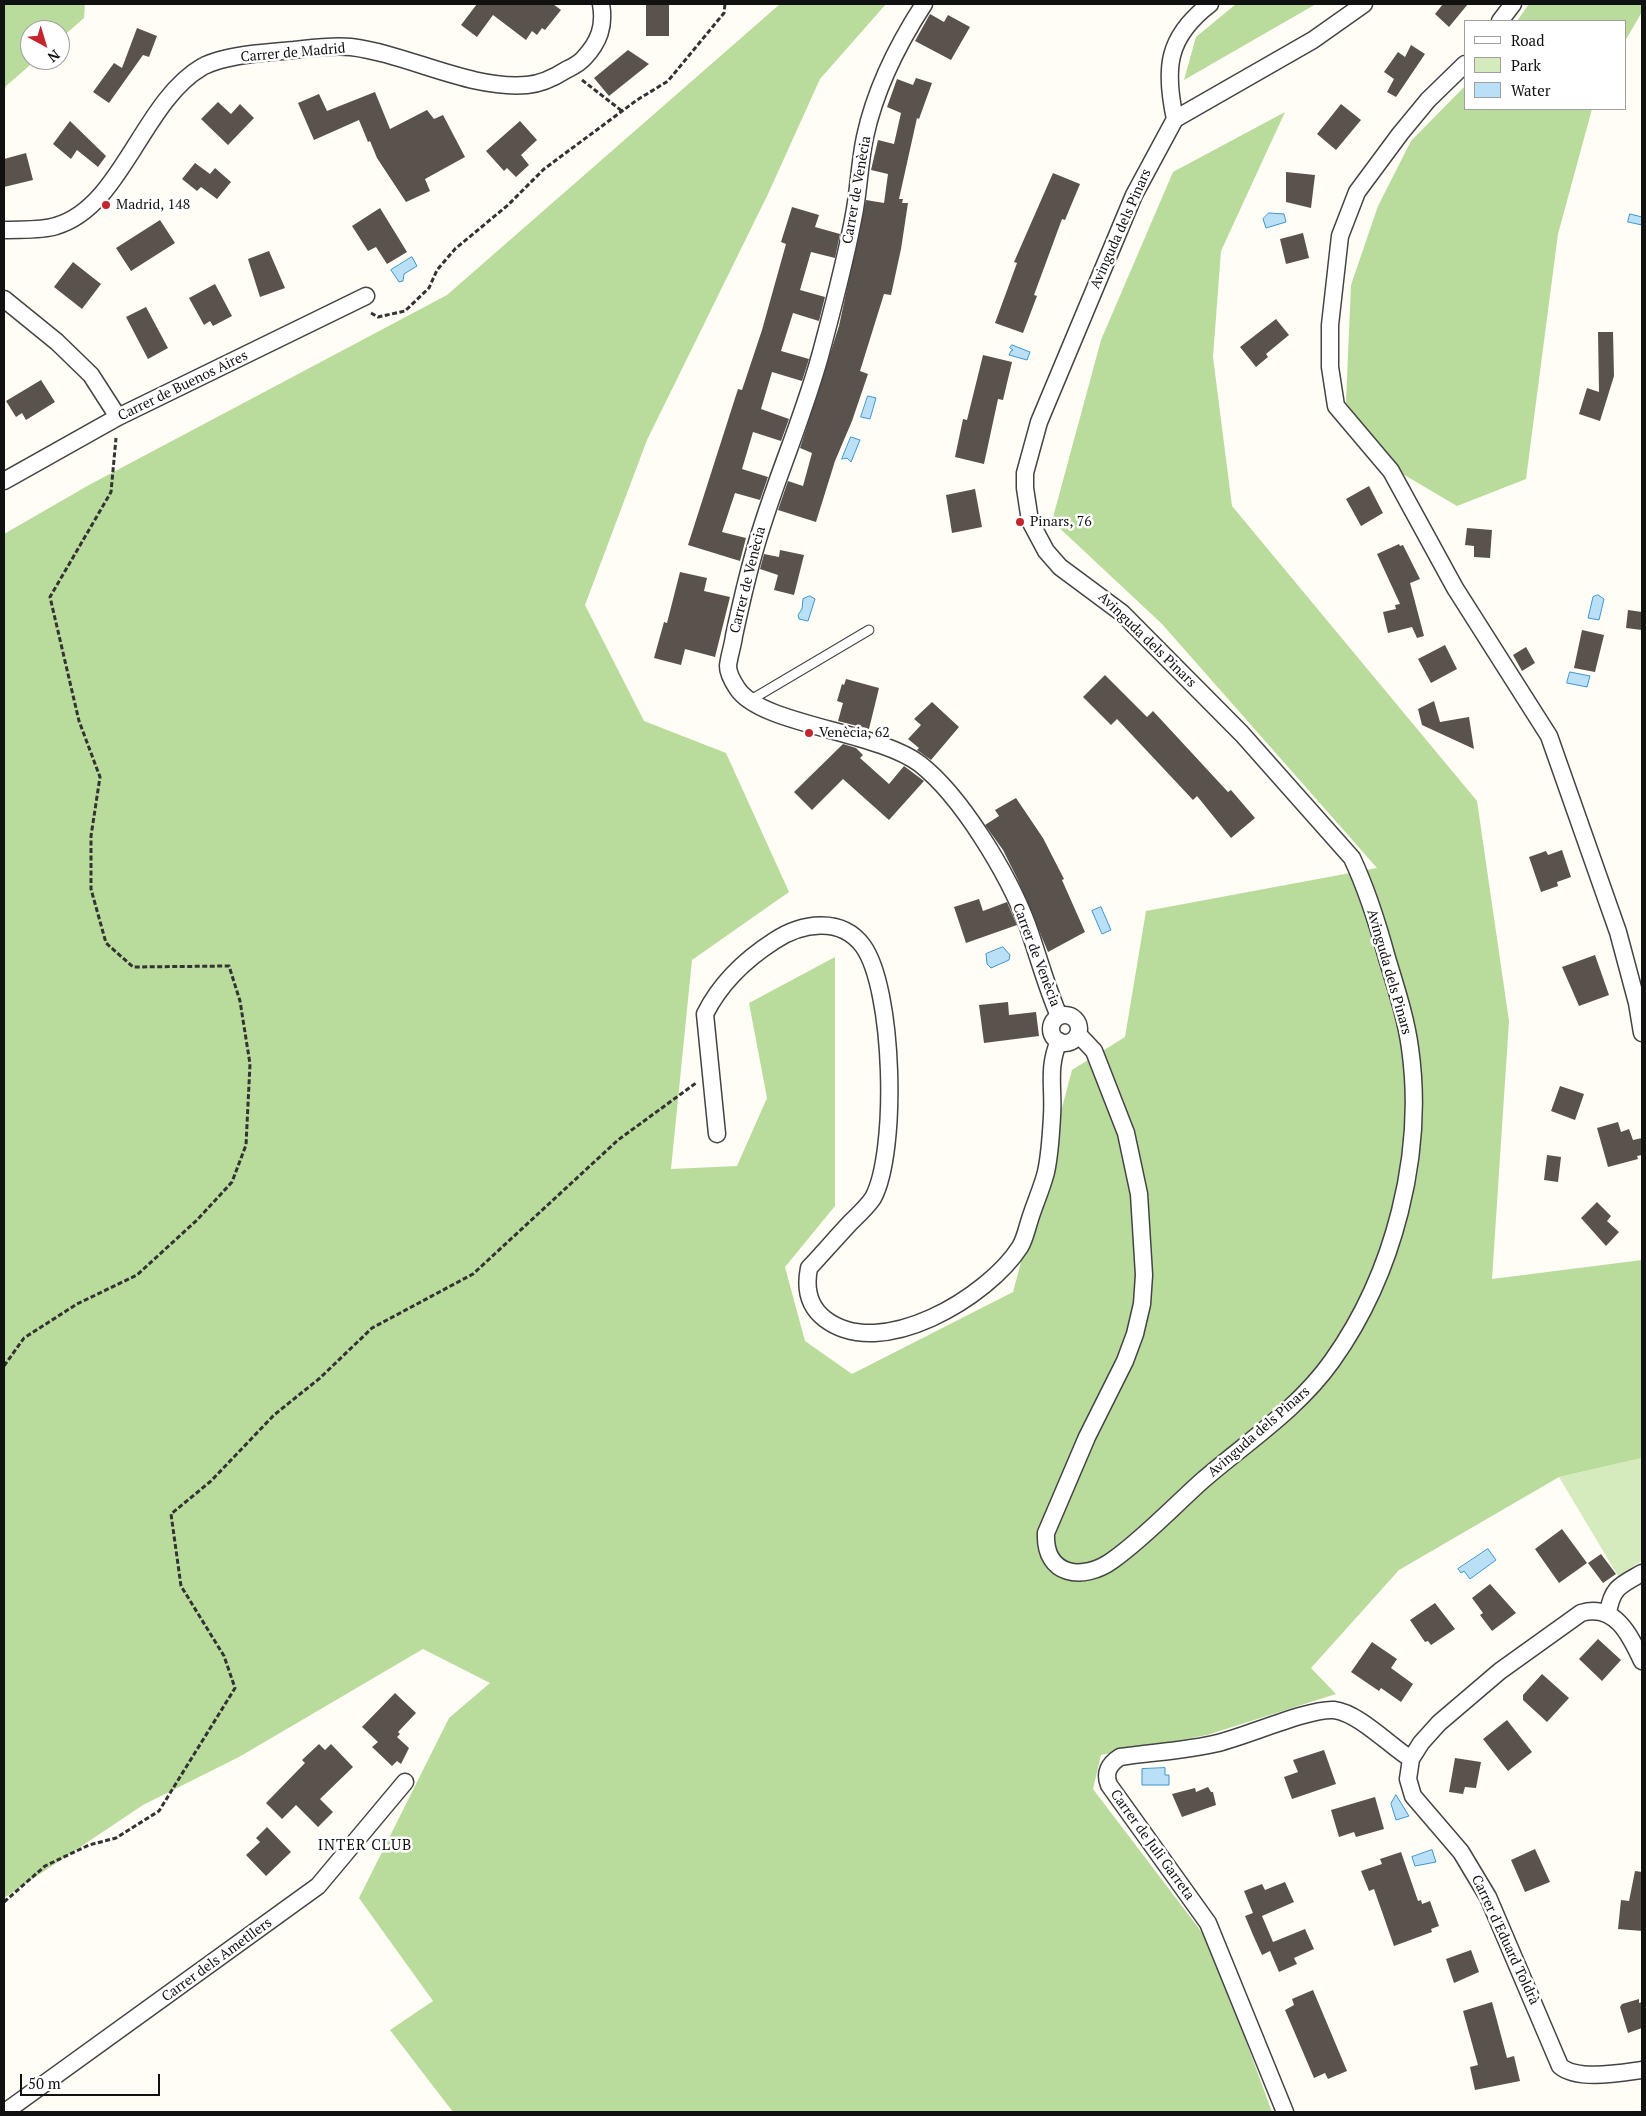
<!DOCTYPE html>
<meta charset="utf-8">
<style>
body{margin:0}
#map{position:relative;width:1646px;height:2116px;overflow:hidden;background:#fffdf5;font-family:"PT Serif",serif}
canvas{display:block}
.frame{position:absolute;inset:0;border:5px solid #111;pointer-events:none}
.legend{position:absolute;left:1464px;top:20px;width:162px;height:90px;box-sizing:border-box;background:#fff;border:1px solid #a0a0a0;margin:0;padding:6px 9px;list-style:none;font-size:15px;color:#111}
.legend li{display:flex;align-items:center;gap:10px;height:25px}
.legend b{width:25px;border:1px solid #a0a0a0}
.north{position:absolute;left:20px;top:20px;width:50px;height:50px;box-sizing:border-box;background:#fff;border:1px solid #a0a0a0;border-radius:50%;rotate:141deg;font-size:14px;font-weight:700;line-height:20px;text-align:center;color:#111}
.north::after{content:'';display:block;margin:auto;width:18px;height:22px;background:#c4262e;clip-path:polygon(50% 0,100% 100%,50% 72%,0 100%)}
.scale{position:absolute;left:20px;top:2074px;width:140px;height:22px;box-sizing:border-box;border:2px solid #111;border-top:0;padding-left:6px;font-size:15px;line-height:18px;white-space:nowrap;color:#111;-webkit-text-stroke:4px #fff;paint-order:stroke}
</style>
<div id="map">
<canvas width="1646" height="2116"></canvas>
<div class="frame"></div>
<ul class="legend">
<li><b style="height:6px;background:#fff"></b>Road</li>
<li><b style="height:14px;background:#d5ebbd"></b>Park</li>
<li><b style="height:14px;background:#b9e0f7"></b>Water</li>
</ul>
<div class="north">N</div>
<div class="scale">50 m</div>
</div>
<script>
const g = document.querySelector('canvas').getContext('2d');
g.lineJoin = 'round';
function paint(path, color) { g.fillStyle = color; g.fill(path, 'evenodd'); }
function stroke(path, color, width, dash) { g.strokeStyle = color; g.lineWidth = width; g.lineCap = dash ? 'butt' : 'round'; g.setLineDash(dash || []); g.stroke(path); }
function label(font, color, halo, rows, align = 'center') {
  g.font = font + ' "PT Serif",serif'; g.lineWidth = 5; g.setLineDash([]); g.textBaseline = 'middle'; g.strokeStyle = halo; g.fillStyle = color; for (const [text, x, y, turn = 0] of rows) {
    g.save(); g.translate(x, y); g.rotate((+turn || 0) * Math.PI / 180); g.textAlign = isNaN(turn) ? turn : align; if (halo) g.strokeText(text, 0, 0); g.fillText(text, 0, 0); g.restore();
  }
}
paint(new Path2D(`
 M1642 1458V1561L1618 1576 1559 1477Z`), '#d5ebbd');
paint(new Path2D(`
 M4 4H85L84 18 60 39V30H30V60H36L6 86 4 93Z
 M780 4H886L820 79 768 194 647 440 585 605 644 721 726 753 789 892 692 960 671 1169 737 1166 767 1098 749 1003 835 957V1206L785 1267 805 1341 852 1374 1013 1292 1072 1070 1125 1037 1146 911 1377 868 1162 624 1052 521 1101 340 1173 172 1285 112 1221 251 1213 357 1232 506 1477 801 1509 1021 1492 1279 1642 1260V1458L1559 1477 1399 1570 1311 1668 1336 1694 1207 1735 1101 1755 1093 1789 1210 1943 1272 2112H453L390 2030 433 2001 359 1898 449 1718 490 1683 423 1649 239 1757 143 1805 4 1898V534L89 485 447 295Z
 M1236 4H1316L1184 80 1196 37Z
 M1529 4H1642V12L1625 41V21H1517Z
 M1465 86V109H1592L1558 234 1526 479 1457 506 1401 473 1368 436 1346 402 1351 285 1378 206 1411 141Z`), '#b9dc9c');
const water = new Path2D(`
 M1269 213 1284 214 1286 222 1266 228 1263 219Z
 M1630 214 1642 217V225L1628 222Z
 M412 257 417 266 404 274 403 281 399 282 391 270Z
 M1012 345 1030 352 1027 360 1009 355 1011 351 1013 350 1010 348Z
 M868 396 876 398 870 419 861 417Z
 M851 437 860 440 851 462 847 458 842 459Z
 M1598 595 1604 599 1599 620 1588 618 1593 597Z
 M810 596 815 599 808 621 799 619 798 615 802 609 803 599Z
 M1570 672 1590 676 1587 687 1567 683Z
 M1101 907 1111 930 1102 934 1092 911Z
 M1003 947 1010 955 1009 960 991 968 987 964 986 954Z
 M1488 1549 1496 1560 1470 1579 1464 1571 1461 1573 1458 1569Z
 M1165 1768V1775H1169V1785H1142V1769Z
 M1396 1795 1409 1816 1396 1820 1391 1804Z
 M1432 1850 1436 1862 1415 1866 1412 1857Z`);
paint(water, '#b9e0f7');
stroke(water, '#3f96cf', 1);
paint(new Path2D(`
 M477 4H553L561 10 545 30 542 28 537 35 532 31 526 40 493 15 477 37 461 25Z
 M646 4H669V36H646Z
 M1443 4H1468L1449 27 1435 14Z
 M930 14 944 22 948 15 970 27 951 60 915 41Z
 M137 28 157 36 149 57 143 55 109 103 93 92 114 63 122 68Z
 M1411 45 1425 54 1396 97 1387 92 1394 79 1384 72 1398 52 1405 57Z
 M628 50 649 64 609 96 594 78Z
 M916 78 932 83 919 119 917 118 899 199H903L902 203H908L901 249 891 295 884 294 860 371 868 374 852 421 835 461 816 522 778 510 788 481 803 486 812 453 800 448 839 326 866 200 884 203 888 174 871 170 878 140 894 144 901 113 887 107 897 79 913 85Z
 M375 92 390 129 427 110 434 119 443 115 465 157 425 179 430 191 406 202 377 158 370 141 368 142 359 120 314 140 298 103 319 94 327 111Z
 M218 102 231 114 240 104 254 118 228 145 201 119Z
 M1341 104 1361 120 1336 150 1317 134Z
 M70 121 106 156 98 167 77 150 71 159 53 144Z
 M520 121 537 140 521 155 529 165 516 177 507 168 504 171 486 151Z
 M26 153 33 180 4 187V159Z
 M195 163 210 174 215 168 231 182 217 199 201 187 197 191 182 179Z
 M1286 172 1315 175 1311 208 1286 202Z
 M1053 173 1080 184 1065 220 1062 219 1034 295 1037 296 1023 333 995 323 1017 263 1014 262Z
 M792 207 819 215 815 227 840 234 835 258 811 252 800 290 825 297 819 321 793 313 781 351 809 359 802 381 772 372 761 409 789 419 781 441 753 432 742 469 768 477 760 500 735 493 722 532 746 538 740 561 688 545 738 389 742 390 762 330 786 244 781 242Z
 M380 208 407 252 387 264 376 247 368 251 352 226Z
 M160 220 175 243 131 271 116 248Z
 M1303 233 1309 258 1286 264 1280 239Z
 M269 251 285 288 260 297 248 259Z
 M73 262 101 284 82 309 54 287Z
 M215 284 232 316 213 326 210 321 204 325 189 298Z
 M146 307 168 348 148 359 126 317Z
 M1276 319 1289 335 1266 354 1268 357 1256 367 1240 347Z
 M1598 332H1613L1614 376 1600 421 1579 414 1587 388 1599 392Z
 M983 355 1012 362 1003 400 998 399 984 464 955 457 963 419 967 420Z
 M41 380 55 402 26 420 22 413 16 417 6 401Z
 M1369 486 1383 513 1361 526 1346 499Z
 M975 489 982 527 952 533 946 495Z
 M1467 528 1492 530 1490 558 1474 557V546L1465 545Z
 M1399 544 1400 546 1403 545 1420 579 1410 583 1424 636 1417 638 1412 627 1388 633 1383 612 1396 609 1395 605 1400 604 1377 554Z
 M780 550 804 555 794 595 774 590 778 575 760 569 764 554 779 557Z
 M680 572 707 578 704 591 730 597 715 657 685 649 681 665 654 658 664 622 667 623Z
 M1628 610 1642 612V630L1626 628Z
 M1582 630 1604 635 1595 672 1574 668Z
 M1445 645 1457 669 1431 683 1418 659Z
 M1526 647 1535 663 1522 671 1513 655Z
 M1105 675 1147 717 1153 711 1228 792 1231 790 1255 818 1231 838 1197 796 1193 800 1117 719 1111 725 1083 697Z
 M846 679 879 688 869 729 838 721 843 703 837 701 842 684 844 685Z
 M1434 701 1440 722 1469 717 1474 749 1422 725 1418 709Z
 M932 702 959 727 931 760 917 750 919 748 908 739 921 725 914 719Z
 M843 744 856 748 863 755 860 758 889 784 904 766 924 781 889 820 843 779 812 810 794 792Z
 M1016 798 1043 838 1064 879 1062 880 1085 932 1048 952 1017 878 1003 850 985 825 999 816 995 810Z
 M1562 850 1571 877 1557 882 1558 886 1541 892 1529 857 1546 851 1548 855Z
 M979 899 983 911 1007 902 1017 925 966 943 954 907Z
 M1595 955 1609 995 1579 1006 1562 967Z
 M1008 1002 1009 1015 1036 1012 1039 1036 984 1043 979 1005Z
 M1560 1086 1584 1094 1575 1120 1551 1111Z
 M1618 1122 1621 1132 1629 1129 1633 1140 1642 1138V1155L1637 1156 1638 1159 1608 1167 1597 1128Z
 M1547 1155 1561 1157 1558 1182 1544 1180Z
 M1597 1202 1611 1216 1607 1221 1619 1232 1606 1246 1581 1218Z
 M1562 1529 1587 1563 1559 1583 1535 1549Z
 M1601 1554 1616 1574 1603 1583 1588 1563Z
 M1490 1584 1516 1613 1492 1631 1480 1615 1483 1613 1472 1598Z
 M1435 1603 1455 1629 1431 1645 1428 1641 1425 1642 1410 1620Z
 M1598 1639 1621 1660 1602 1681 1579 1659Z
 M1372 1642 1397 1659 1391 1668 1413 1684 1401 1702 1381 1688 1379 1691 1351 1672Z
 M1542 1674 1569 1698 1547 1722 1523 1700V1695Z
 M395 1693 416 1713 398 1732 400 1734 397 1737 409 1748 401 1764 397 1761 392 1766 372 1747 378 1742 362 1727Z
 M1507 1720 1532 1752 1508 1771 1483 1739Z
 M319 1744 325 1750 331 1744 353 1767 320 1799 333 1812 318 1827 296 1805 282 1819 266 1803 305 1763 302 1760Z
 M1324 1750 1336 1784 1292 1799 1284 1777 1298 1772 1293 1760Z
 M1455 1758 1481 1762 1476 1788 1465 1787 1463 1794 1449 1792Z
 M1208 1787 1211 1792H1213L1216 1805 1182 1817 1172 1794 1195 1788 1196 1792Z
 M1375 1797 1384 1829 1356 1837 1354 1832 1339 1837 1331 1810Z
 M267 1827 291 1852 266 1876 246 1855 260 1842 256 1838Z
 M1535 1849 1550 1882 1525 1892 1511 1860Z
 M1401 1852 1418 1901 1421 1900 1422 1904 1430 1901 1439 1926 1431 1929 1432 1932 1394 1946 1374 1889 1369 1891 1361 1871 1382 1864 1380 1859Z
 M1635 1871 1642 1872V1931L1618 1929 1621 1900 1629 1901Z
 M1285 1882 1294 1902 1262 1916 1273 1942 1305 1929 1314 1949 1294 1958 1297 1964 1279 1972 1270 1951 1262 1955 1253 1935 1245 1916 1253 1913 1244 1891 1262 1884 1265 1890Z
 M1471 1950 1479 1972 1454 1983 1446 1959Z
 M1313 1990 1347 2071 1328 2079 1325 2073 1314 2078 1285 2010 1294 2005 1292 1999Z
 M1639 1999V2003L1642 2002V2028L1628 2033 1620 2007 1622 2004Z
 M1492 2002 1507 2058 1514 2056 1520 2081 1475 2090 1470 2067 1478 2065 1463 2011Z`), '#5a524d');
const service = new Path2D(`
 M749 701 869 630`);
const minor = new Path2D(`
 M924 4C898 44 875 90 865 137 860 160 859 185 855 209 847 255 835 300 823 345 805 416 773 483 754 553 746 581 740 608 734 636 733 645 729 656 728 666 728 673 733 682 737 688 760 725 877 731 920 764 962 797 1008 874 1027 924 1038 955 1046 986 1059 1016
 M1500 21 1513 4
 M1465 64 1428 100 1400 134 1357 192 1340 236 1330 325V367L1336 406 1391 471 1455 588 1549 736 1618 932 1637 1003 1642 1033
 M1175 119C1164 68 1167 37 1210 4
 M4 230C21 229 40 231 56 226 122 207 142 102 202 67 224 55 268 52 294 50 312 48 332 45 351 47 408 54 470 90 527 85 540 84 555 77 566 70 572 67 579 64 584 58 599 42 605 26 601 4
 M4 299 57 342 91 375 118 417
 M4 481 118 417 366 296
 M1051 1029a14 14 0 1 1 28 0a14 14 0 1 1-28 0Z
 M1078 1034 1094 1051 1126 1133 1139 1194 1144 1275 1142 1304 1135 1334 1125 1361 1087 1437 1046 1533C1044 1576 1083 1582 1113 1560 1144 1538 1174 1506 1203 1480 1247 1442 1298 1409 1332 1361 1394 1274 1425 1154 1410 1048 1406 1018 1396 988 1387 958 1378 925 1367 890 1352 858L1242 734 1122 613 1060 567 1046 551 1030 521 1025 488V473L1039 422 1134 195 1175 119 1313 40 1364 4
 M717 1134 705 1014C720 984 746 959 774 941 801 923 841 916 863 946 894 989 898 1152 873 1198 867 1207 857 1216 850 1223 836 1238 823 1253 809 1268 805 1288 808 1306 825 1319 881 1362 988 1297 1020 1247 1025 1239 1027 1228 1030 1219 1035 1203 1042 1188 1046 1172 1050 1154 1051 1134 1052 1116 1054 1088 1047 1068 1059 1041
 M1608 1613C1612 1587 1621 1585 1642 1573
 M1642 1661C1630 1635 1615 1603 1581 1613L1500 1671 1439 1723 1421 1743 1411 1759 1408 1779 1413 1796 1461 1852 1488 1897 1560 2066C1577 2081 1620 2073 1642 2070
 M5 2112 318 1886 405 1782
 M1285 2112 1208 1923 1109 1785C1104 1773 1109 1764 1120 1757 1153 1752 1185 1751 1218 1743 1247 1736 1310 1708 1334 1710 1359 1713 1390 1746 1411 1759`);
stroke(service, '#444', 11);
stroke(minor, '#444', 19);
stroke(new Path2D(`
 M582 80 622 111
 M371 313 378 317 405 311 429 288 437 270 455 249 508 205 544 169 637 100 668 81 724 13 725 4
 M4 1366 24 1338 77 1304 137 1275 197 1220 232 1182 246 1145 250 1064 240 1001 229 966 133 967 106 943 91 889V836L100 777 79 721 50 597 111 492 116 438
 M4 1902 45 1866 89 1845 116 1838 159 1811 235 1688 224 1656 181 1586 171 1514 211 1481 274 1415 320 1378 372 1328 473 1274 618 1140 696 1083`), '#333', 3, [5, 2.5]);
stroke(service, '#fff', 9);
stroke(minor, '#fff', 16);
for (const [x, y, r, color] of [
 [106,205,5,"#c4262e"],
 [1020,522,5,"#c4262e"],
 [809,733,5,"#c4262e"]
]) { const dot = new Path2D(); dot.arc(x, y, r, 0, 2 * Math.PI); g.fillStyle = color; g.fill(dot); stroke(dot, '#fff', 2); }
label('14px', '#111', '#fff', [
 ["Carrer de Madrid",293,53,-5],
 ["Carrer de Venècia",857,190,-80],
 ["Avinguda dels Pinars",1121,229,-66],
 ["Carrer de Buenos Aires",183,386,-26],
 ["Carrer de Venècia",748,580,-76],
 ["Avinguda dels Pinars",1147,640,44],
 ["Carrer de Venècia",1036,955,69],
 ["Avinguda dels Pinars",1389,972,74],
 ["Avinguda dels Pinars",1259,1432,-41],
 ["Carrer de Juli Garreta",1152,1845,54],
 ["Carrer d'Eduard Toldrà",1505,1940,65],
 ["Carrer dels Ametllers",217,1960,-36]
]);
label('14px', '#111', '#fff', [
 ["Madrid, 148",116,205],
 ["Pinars, 76",1030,522],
 ["Venècia, 62",819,733]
], 'left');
g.letterSpacing = '1px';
label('15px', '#111', '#fff', [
 ["INTER CLUB",365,1846]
]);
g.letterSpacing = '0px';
</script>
